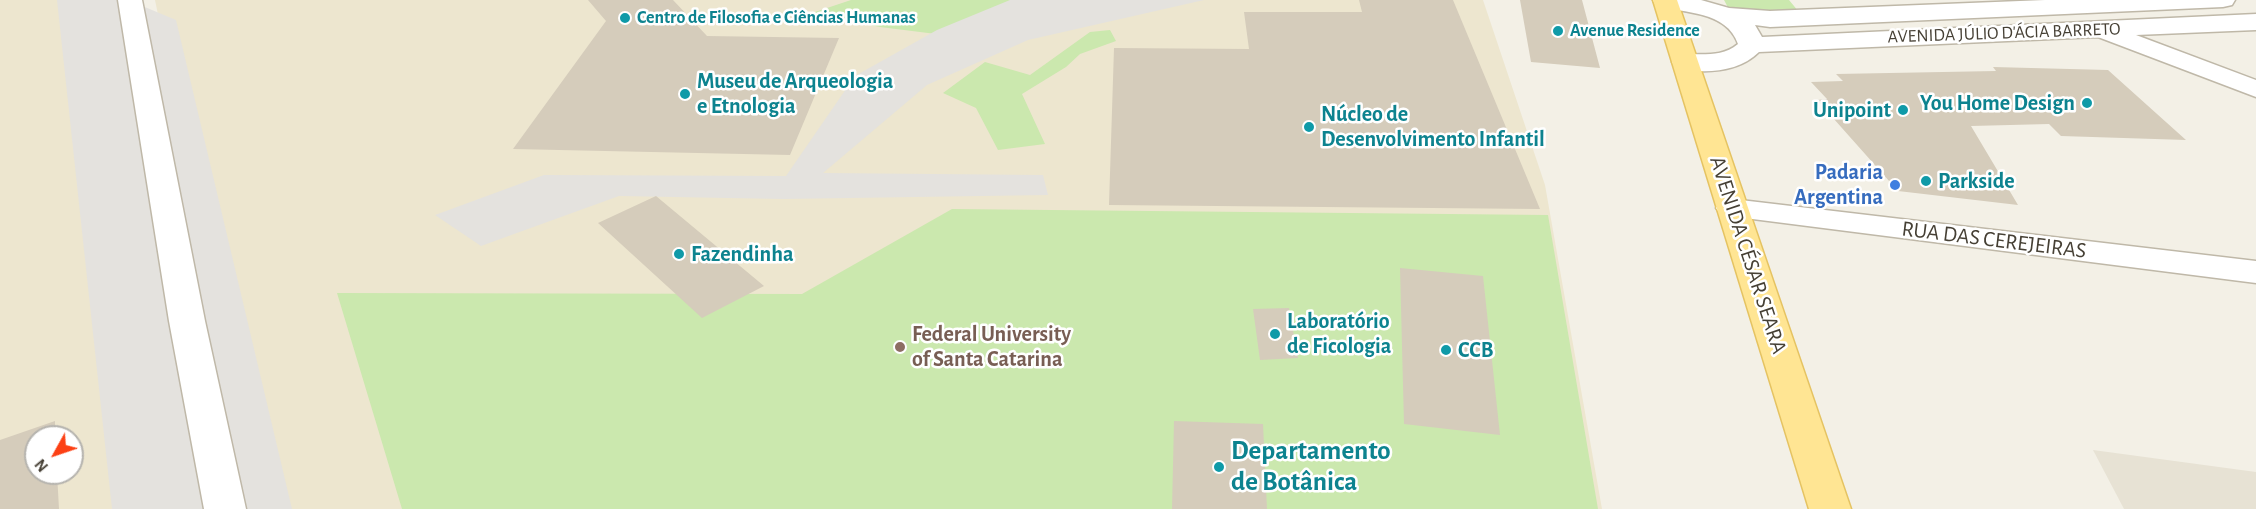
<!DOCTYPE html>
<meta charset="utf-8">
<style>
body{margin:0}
#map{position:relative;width:2256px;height:509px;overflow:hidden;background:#f3f0e6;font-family:"Alegreya Sans",sans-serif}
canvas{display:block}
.north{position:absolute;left:24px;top:425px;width:60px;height:60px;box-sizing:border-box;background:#fff;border:2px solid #b5b3ae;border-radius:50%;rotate:230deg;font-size:16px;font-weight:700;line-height:24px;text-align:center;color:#464035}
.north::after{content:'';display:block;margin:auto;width:21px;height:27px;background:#fc4014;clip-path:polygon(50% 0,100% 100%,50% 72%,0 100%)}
</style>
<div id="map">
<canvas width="2256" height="509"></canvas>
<div class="north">N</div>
</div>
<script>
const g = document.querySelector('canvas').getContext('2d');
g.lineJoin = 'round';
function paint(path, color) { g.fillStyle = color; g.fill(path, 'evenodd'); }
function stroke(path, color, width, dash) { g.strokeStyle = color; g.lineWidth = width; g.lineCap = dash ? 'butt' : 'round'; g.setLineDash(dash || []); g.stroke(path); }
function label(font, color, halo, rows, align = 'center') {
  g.font = font + ' "Alegreya Sans",sans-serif'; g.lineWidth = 5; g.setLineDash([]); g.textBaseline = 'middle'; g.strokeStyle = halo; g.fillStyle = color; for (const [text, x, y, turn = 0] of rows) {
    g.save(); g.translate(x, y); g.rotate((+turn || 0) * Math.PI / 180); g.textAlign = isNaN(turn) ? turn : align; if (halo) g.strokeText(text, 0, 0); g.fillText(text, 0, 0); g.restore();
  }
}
paint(new Path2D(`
 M2093 450 2256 472V509H2124Z`), '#e7e2d4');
paint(new Path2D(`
 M0 0H114L198 509H0ZM36 437H72V473H36Z
 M155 0H1483L1545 185 1602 509H259Z`), '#ede6cf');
paint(new Path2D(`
 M851 0H1045L960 37 880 27 812 13Z
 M1724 0H1789L1799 12 1732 15Z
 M1110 30 1116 41 1080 54 1066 67 1022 94 1045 144 998 150 976 108 943 93 985 62 1030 75 1090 32Z
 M952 209 1548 215 1598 509H402L337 293 802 294Z`), '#cbe8ae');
paint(new Path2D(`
 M57 0H128L176 20 292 509H112Z
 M1010 0H1204L1028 40 927 85 823 173 1043 175 1048 195 783 199 619 196 481 246 435 215 544 175 786 176 855 76 937 30Z`), '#e4e2de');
paint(new Path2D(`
 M588 0H673L707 36 839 38 790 155 513 149 606 21Z
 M1359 0H1453L1540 209 1109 205 1114 48 1249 49 1244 12H1362Z
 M1520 0H1582L1600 68 1531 62Z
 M1993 67 2108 70 2186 140 2061 136 2049 124 1971 126 2018 205 1898 191 1817 100 1827 99 1811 82 1843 81 1836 74 1996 71Z
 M656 196 764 286 702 318 598 223Z
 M1400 268 1483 276 1500 435 1404 424Z
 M1289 308 1298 358 1260 360 1253 309Z
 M55 421V437H36V473H57L59 509H0V440Z
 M1174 421 1263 424 1267 509H1172Z`), '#d5ccbb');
const minor = new Path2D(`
 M118 0H142L205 321 246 509H204L169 321Z
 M1653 0H1701L1729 8 1770 11 2045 0H2235L2232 5 2223 7 1770 27 1755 25 1762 37 2256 14V30L2136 35 2256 80V97L2098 37 1759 52C1738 73 1703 74 1676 68L1672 62 1676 56C1698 51 1719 60 1738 44 1727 11 1684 13 1656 6Z
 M1732 199 2256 261V283L1721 215 1716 208 1721 201Z`);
const primary = new Path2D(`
 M1653 0H1677L1851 509H1809Z`);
stroke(minor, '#bfb8a8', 3);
stroke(primary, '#e5c362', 3);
paint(minor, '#fff');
paint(primary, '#ffe593');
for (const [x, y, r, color] of [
 [625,18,6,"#0f9aa8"],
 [1558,31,6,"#0f9aa8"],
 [685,94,6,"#0f9aa8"],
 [2087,103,6,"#0f9aa8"],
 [1903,110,6,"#0f9aa8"],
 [1309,127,6,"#0f9aa8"],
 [1926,181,6,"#0f9aa8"],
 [1895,185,6,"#3f7fe0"],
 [679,254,6,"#0f9aa8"],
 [1275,334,6,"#0f9aa8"],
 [900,347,6,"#8d6e63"],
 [1446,350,6,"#0f9aa8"],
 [1219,467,6,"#0f9aa8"]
]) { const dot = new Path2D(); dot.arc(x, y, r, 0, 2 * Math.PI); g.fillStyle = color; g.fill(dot); stroke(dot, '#fff', 2); }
label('bold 18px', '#0d838f', '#fff', [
 ["Centro de Filosofia e Ciências Humanas",637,18],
 ["Avenue Residence",1570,31]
], 'left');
label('18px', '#464035', '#fff', [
 ["AVENIDA JÚLIO D'ÁCIA BARRETO",2004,33,-2]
]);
label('bold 22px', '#0d838f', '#fff', [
 ["Museu de Arqueologia",697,81],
 ["e Etnologia",697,106],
 ["You Home Design",2075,103,"right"],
 ["Unipoint",1891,110,"right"],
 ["Núcleo de",1321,114],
 ["Desenvolvimento Infantil",1321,139],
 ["Parkside",1938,181],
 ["Fazendinha",691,254],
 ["Laboratório",1287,321],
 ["de Ficologia",1287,346],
 ["CCB",1458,350]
], 'left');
label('bold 22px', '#366cbe', '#fff', [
 ["Padaria",1883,172],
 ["Argentina",1883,197]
], 'right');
label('22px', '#464035', '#fff', [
 ["RUA DAS CEREJEIRAS",1994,240,7],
 ["AVENIDA CÉSAR SEARA",1748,255,72]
]);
label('bold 22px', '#785e54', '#fff', [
 ["Federal University",912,334],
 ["of Santa Catarina",912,359]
], 'left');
label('bold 27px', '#0d838f', '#fff', [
 ["Departamento",1231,451],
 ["de Botânica",1231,482]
], 'left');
</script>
